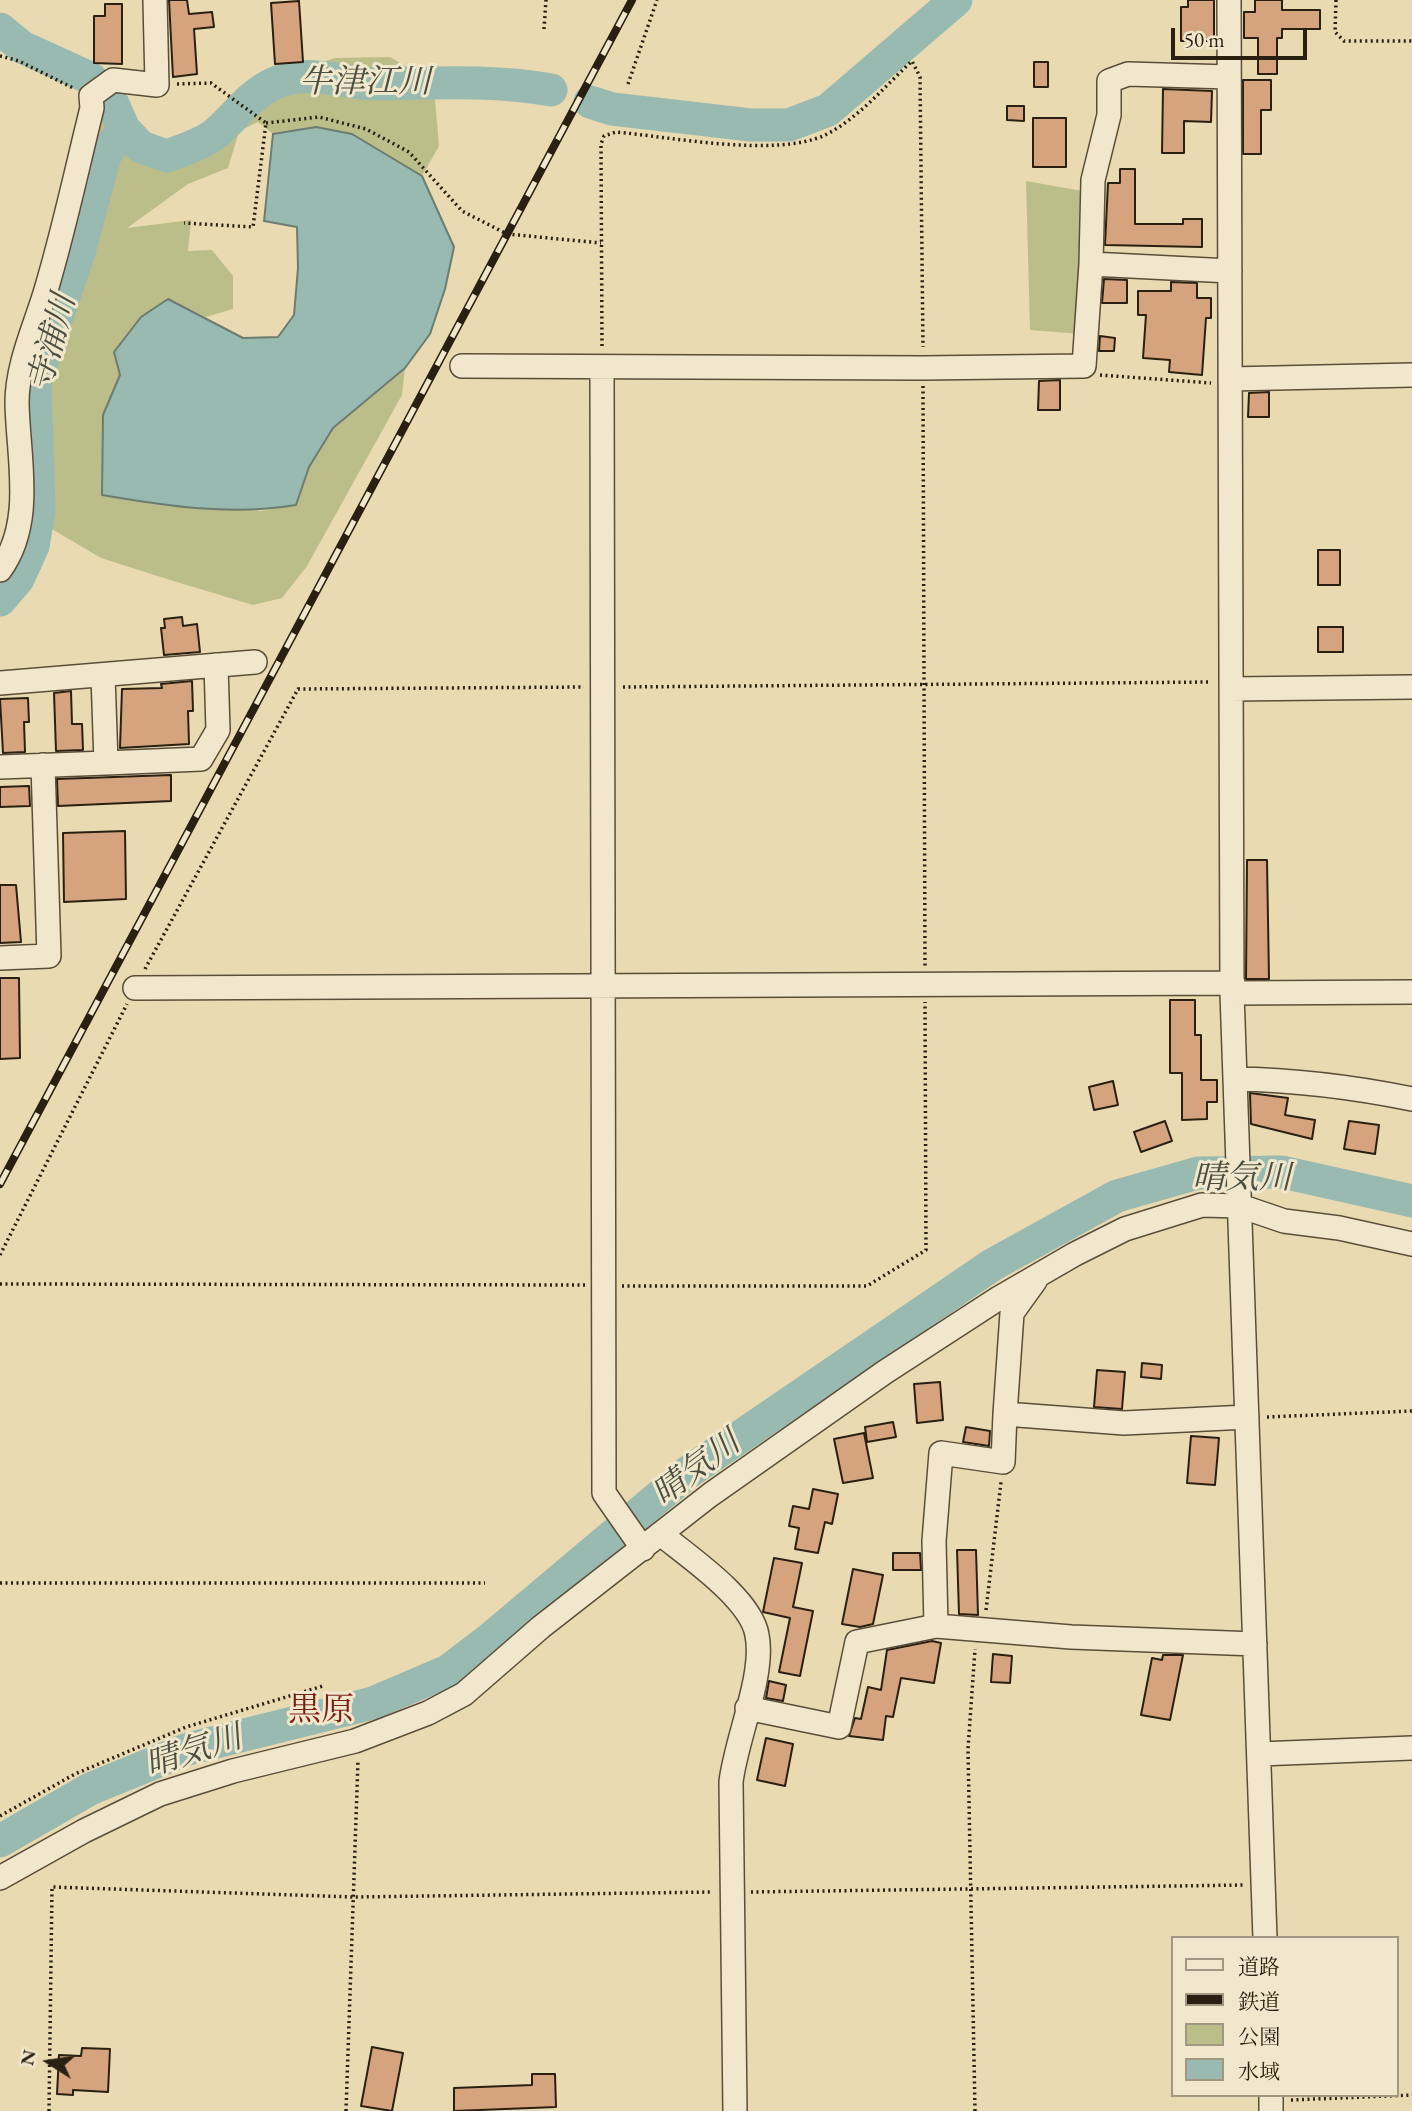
<!DOCTYPE html>
<meta charset="utf-8">
<style>
body{margin:0}
#map{position:relative;width:1412px;height:2111px;overflow:hidden;background:#eadab1;font-family:"EB Garamond","Noto Serif JP",serif}
canvas{display:block}
.legend{position:absolute;left:1171px;top:1936px;width:228px;height:161px;box-sizing:border-box;background:#f1e7cc;border:2px solid #a19782;margin:0;padding:9px 12px;list-style:none;font-size:21px;color:#2a2012}
.legend li{display:flex;align-items:center;gap:14px;height:35px}
.legend b{width:35px;border:2px solid #a19782}
.north{position:absolute;left:14px;top:2027px;width:70px;height:70px;-webkit-text-stroke:5px #f1e7cc;paint-order:stroke;rotate:282deg;font-size:19px;font-weight:700;line-height:28px;text-align:center;color:#2a2012}
.north::after{content:'';display:block;margin:auto;width:24px;height:32px;background:#2a2012;clip-path:polygon(50% 0,100% 100%,50% 72%,0 100%)}
.scale{position:absolute;left:1171px;top:28px;width:136px;height:32px;box-sizing:border-box;border:4px solid #2a2012;border-top:0;padding-left:9px;font-size:21px;line-height:24px;white-space:nowrap;color:#2a2012;-webkit-text-stroke:5px #f1e7cc;paint-order:stroke}
</style>
<div id="map">
<canvas width="1412" height="2111"></canvas>
<ul class="legend">
<li><b style="height:9px;background:#f1e7cc"></b>道路</li>
<li><b style="height:9px;background:#2a2012"></b>鉄道</li>
<li><b style="height:19px;background:#bbbe89"></b>公園</li>
<li><b style="height:19px;background:#98bab0"></b>水域</li>
</ul>
<div class="north">N</div>
<div class="scale">50 m</div>
</div>
<script>
const g = document.querySelector('canvas').getContext('2d');
g.lineJoin = 'round';
function paint(path, color) { g.fillStyle = color; g.fill(path, 'evenodd'); }
function stroke(path, color, width, dash) { g.strokeStyle = color; g.lineWidth = width; g.lineCap = dash ? 'butt' : 'round'; g.setLineDash(dash || []); g.stroke(path); }
function label(font, color, halo, rows, align = 'center') {
  g.font = font + ' "EB Garamond","Noto Serif JP",serif'; g.lineWidth = 6; g.setLineDash([]); g.textBaseline = 'middle'; g.strokeStyle = halo; g.fillStyle = color; for (const [text, x, y, turn = 0] of rows) {
    g.save(); g.translate(x, y); g.rotate((+turn || 0) * Math.PI / 180); g.textAlign = isNaN(turn) ? turn : align; if (halo) g.strokeText(text, 0, 0); g.fillText(text, 0, 0); g.restore();
  }
}
paint(new Path2D(`
 M390 57 407 67 435 99 439 146 422 176 352 134 316 127 273 134 258 122 239 131 228 168 188 184 127 228 191 220 188 251 212 250 233 276V309L206 317 168 299 120 375 103 415 208 508 261 511 296 505 309 467 333 428 405 368 402 395 307 566 282 598 253 605 167 579 101 558 30 516 26 376 98 109 107 95 126 101 140 132 172 143 224 114 258 83 335 58Z
 M1026 181 1088 192 1081 334 1030 330Z`), '#bbbe89');
const water = new Path2D(`
 M316 127 352 134 422 176 454 247 445 289 430 334 405 368 333 428 309 467 296 505C232 516 166 506 102 495L103 415 120 375 114 352 141 317 168 299 243 338 278 337 294 315 298 268 297 227 264 221 273 134Z`);
paint(water, '#98bab0');
stroke(water, '#6c7c71', 2);
stroke(new Path2D(`
 M0 29 22 47 90 78 112 102 124 129 141 147 167 156C183 150 202 144 215 134 235 118 247 97 271 85 308 66 343 85 381 84 438 83 494 80 551 90
 M590 102 612 109 751 125H789L828 110 956 0
 M0 600 18 579 33 546 39 511 35 382 79 252 105 155 124 129
 M0 1841 90 1789 188 1749 373 1703 448 1671 491 1638 687 1473 992 1265 1117 1196 1198 1173 1282 1172 1412 1201`), '#98bab0', 33);
const building = new Path2D(`
 M169 0H187L189 14 212 12 214 27 194 29 197 74 173 77Z
 M1188 0H1214V41H1181V7H1188Z
 M1255 0H1282V10H1320V29H1282V38H1277V74H1258V38H1244V12H1255Z
 M299 1 303 62 275 64 271 3Z
 M105 4H122V64L94 63V16H105Z
 M1034 62H1048V87H1034Z
 M1243 80H1271V110H1261V154H1243Z
 M1163 89 1212 91 1211 122 1184 121V153H1162Z
 M1007 106H1024V121L1007 120Z
 M1033 118H1066V167H1033Z
 M1120 169H1135V224H1183V219H1202V247L1105 245 1108 183H1120Z
 M1104 279 1127 280V303H1102Z
 M1171 282 1197 283V298H1211V318H1206L1202 375 1169 372 1170 360 1143 358 1146 315H1138V291H1171Z
 M1100 336 1115 338 1114 351H1099Z
 M1060 380V410H1038L1039 381Z
 M1269 392V417H1248L1249 393Z
 M1318 550H1340V585H1318Z
 M182 617 183 626 197 624 200 652 164 655 161 628H165L164 619Z
 M1318 627H1343V652H1318Z
 M192 681 193 711H188L189 744 120 748 122 689 162 688 161 684Z
 M71 691 72 724H82L83 750 56 751 54 693Z
 M28 698 29 722H24L25 752 3 753 0 699Z
 M171 775V801L58 806 57 779Z
 M29 786 30 806 0 807V787Z
 M125 831 126 899 64 902 63 833Z
 M1247 860H1267L1269 979H1246Z
 M0 885H16L21 942 0 943Z
 M0 978H19L20 1058 0 1059Z
 M1170 1000H1195V1035H1201V1080H1217V1102H1207V1119L1182 1120V1073H1170Z
 M1113 1081 1118 1105 1094 1110 1089 1087Z
 M1250 1093 1288 1098 1285 1115 1315 1120 1312 1139 1251 1124Z
 M1165 1121 1172 1141 1141 1152 1134 1132Z
 M1349 1121 1379 1125 1375 1154 1344 1149Z
 M1142 1363 1162 1365 1161 1379 1141 1377Z
 M1097 1370 1125 1372 1122 1409 1094 1407Z
 M940 1382 943 1420 917 1423 914 1384Z
 M893 1422 896 1437 867 1442 865 1427Z
 M966 1427 990 1431 989 1446 963 1442Z
 M864 1433 873 1478 843 1483 834 1439Z
 M1191 1436 1219 1438 1215 1485 1187 1483Z
 M813 1489 838 1494 832 1524 825 1522 818 1553 795 1549 799 1528 789 1526 793 1506 809 1509Z
 M957 1550H976L978 1615 959 1614Z
 M893 1553H920L921 1570H893Z
 M774 1558 802 1563 793 1607 813 1611 800 1676 779 1672 790 1618 763 1612Z
 M853 1569 883 1575 873 1624 860 1627 842 1624Z
 M932 1641 941 1643 934 1683 901 1678 893 1717 886 1716 883 1740 849 1736 855 1718 861 1719 868 1687 881 1690 887 1650Z
 M993 1654 1012 1656 1010 1683 991 1682Z
 M1163 1655H1183L1170 1720 1141 1715 1152 1658 1162 1660Z
 M769 1681 786 1685 783 1701 766 1698Z
 M766 1738 793 1744 785 1786 757 1780Z
 M372 2047 403 2053 392 2111 361 2106Z
 M82 2048 110 2049 108 2092 73 2090V2095L57 2094 59 2055 81 2056Z
 M532 2074H555L556 2107 454 2111V2088L532 2085Z`);
paint(building, '#d5a47f');
stroke(building, '#2a2012', 2);
const minor = new Path2D(`
 M1229 0 1232 993 1265 1938
 M1091 264 1093 180 1109 115V81L1128 74 1229 77
 M462 366 923 368 1084 366 1091 264 1230 271
 M602 367 604 1493 643 1549
 M1230 379 1412 375
 M0 570C35 522 18 458 17 403 17 364 35 327 46 290 64 230 77 168 92 108L91 96 113 80 157 85 155 0
 M0 683 255 662
 M1231 689 1412 687
 M106 763 201 759 218 730 216 665
 M0 767 106 763 103 675
 M0 958 49 956 43 765
 M135 988 1233 983
 M1232 993 1412 992
 M1235 1079C1296 1080 1353 1087 1412 1099
 M1005 1414 1012 1313 1035 1281
 M662 1535C689 1557 751 1599 757 1635 765 1675 736 1739 731 1782L735 2111
 M936 1626 934 1541 941 1453 1003 1462 1005 1414 1124 1423 1247 1417
 M747 1708 839 1727 857 1642 936 1626 1071 1637 1255 1644
 M1259 1754 1412 1748
 M0 1878 84 1831 160 1794 233 1771 355 1741 428 1713 464 1694 541 1627 710 1495 885 1372 999 1298 1075 1254 1125 1229 1202 1205 1240 1206 1284 1221 1339 1228 1412 1244
 M1271 2095V2111`);
stroke(minor, '#5a4e3a', 26);
stroke(new Path2D(`
 M1336 0 1335 32 1344 41H1412
 M544 29 546 0
 M0 56 19 61 73 88
 M177 84 211 83 266 123 253 227 184 223
 M628 84 657 0
 M266 123 319 117 366 129 409 152 462 211 507 234 601 243
 M602 346 601 144 604 136 616 132C671 137 776 158 825 135 858 119 885 86 912 61L920 77 923 347
 M1100 375 1211 383
 M923 386 925 967
 M623 687 1211 682
 M145 969 298 689 584 687
 M0 1255 127 1004
 M0 1284 586 1285
 M622 1286H867L926 1250 925 1002
 M1267 1417 1412 1411
 M0 1583H485
 M986 1610 1001 1482
 M0 1816 75 1774 186 1727 323 1686
 M751 1892 1244 1885
 M1291 2100 1412 2095
 M49 2111 52 1887 354 1897 712 1892
 M346 2111 358 1760
 M975 2111 968 1749 975 1649`), '#2a2012', 3.5, [2, 3.5]);
stroke(minor, '#f1e7cc', 23);
const rail = new Path2D(`
 M0 1184 632 0`);
stroke(rail, '#2a2012', 8);
stroke(rail, '#f1e7cc', 5, [16]);
label('italic 33px', '#4b4e41', '#f1e7cc', [
 ["牛津江川",365,83],
 ["寺浦川",53,343,-75],
 ["晴気川",1242,1179],
 ["晴気川",697,1469,-37],
 ["晴気川",194,1752,-18]
]);
label('33px', '#7a1f14', '#f1e7cc', [
 ["黒原",321,1711]
]);
</script>
